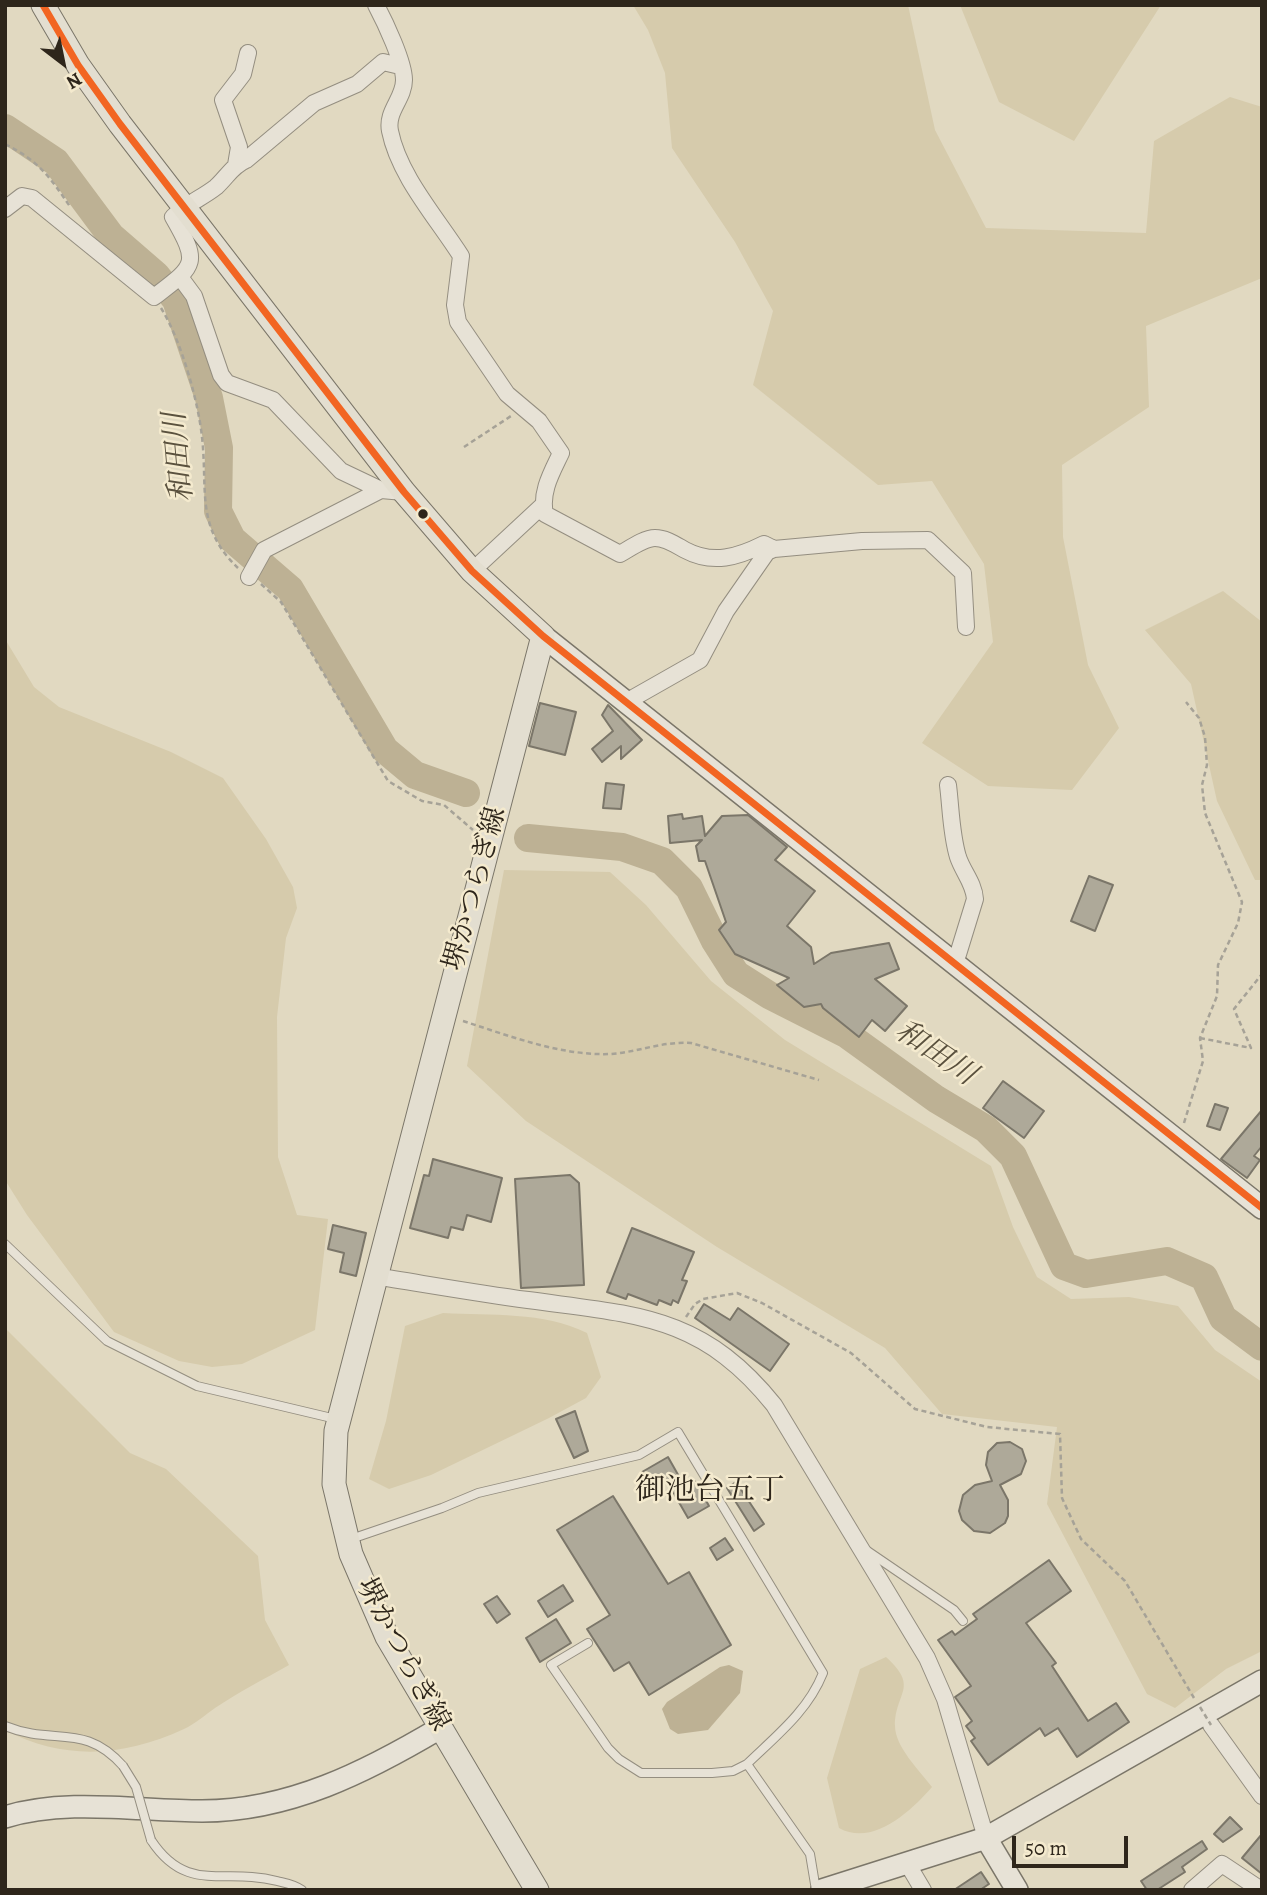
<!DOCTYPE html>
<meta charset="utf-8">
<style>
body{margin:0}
#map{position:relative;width:1267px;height:1895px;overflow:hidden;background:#e1d9c1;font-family:Alegreya,serif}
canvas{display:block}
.frame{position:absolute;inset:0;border:7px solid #2e261b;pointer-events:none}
.north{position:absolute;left:28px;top:28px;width:70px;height:70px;-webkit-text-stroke:5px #f4eace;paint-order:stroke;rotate:148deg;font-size:19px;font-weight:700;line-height:28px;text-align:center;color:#2e261b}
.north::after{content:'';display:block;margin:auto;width:24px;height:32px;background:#2e261b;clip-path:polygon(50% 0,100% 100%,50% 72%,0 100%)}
.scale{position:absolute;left:1012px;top:1836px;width:116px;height:32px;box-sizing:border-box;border:4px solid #2e261b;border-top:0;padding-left:9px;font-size:21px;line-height:24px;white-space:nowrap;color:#2e261b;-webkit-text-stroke:5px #f4eace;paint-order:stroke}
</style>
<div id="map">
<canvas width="1267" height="1895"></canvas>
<div class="frame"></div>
<div class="north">N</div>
<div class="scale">50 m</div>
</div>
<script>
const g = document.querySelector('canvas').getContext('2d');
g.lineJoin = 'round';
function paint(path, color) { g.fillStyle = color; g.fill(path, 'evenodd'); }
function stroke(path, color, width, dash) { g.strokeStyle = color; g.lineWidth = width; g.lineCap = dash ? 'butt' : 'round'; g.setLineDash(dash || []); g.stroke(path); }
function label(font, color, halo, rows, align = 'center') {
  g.font = font + ' Alegreya,"Noto Serif JP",serif'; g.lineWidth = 5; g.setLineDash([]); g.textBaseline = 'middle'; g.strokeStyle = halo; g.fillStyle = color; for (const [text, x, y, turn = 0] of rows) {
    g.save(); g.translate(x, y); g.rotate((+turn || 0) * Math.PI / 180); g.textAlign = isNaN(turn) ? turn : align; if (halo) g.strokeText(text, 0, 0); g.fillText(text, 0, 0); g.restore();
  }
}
paint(new Path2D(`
 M633 5H908L935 130 986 228 1146 233 1154 141 1230 97 1262 107V278L1146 326 1149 407 1062 465 1063 537 1088 665 1119 728 1072 790 988 786 922 743 993 642 984 564 932 481 878 485 753 385 773 311 735 242 672 148 665 73 648 30Z
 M960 5H1161L1074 141 999 102Z
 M1223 591 1262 622V880H1255L1217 801 1191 684 1145 630Z
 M5 639 34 687 59 707 171 752 223 778 266 839 293 887 297 908 286 938 277 1017 278 1157 297 1215 328 1219 315 1330 242 1364 212 1367 179 1361 114 1332 27 1215 5 1180Z
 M504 870 610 872 646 905 711 981 785 1040 991 1166 1013 1227 1037 1277 1071 1299 1129 1297 1178 1306 1215 1350 1262 1382V1651L1226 1669 1175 1708 1147 1694 1047 1504 1057 1427 942 1414 885 1348 717 1247 526 1121 467 1066Z
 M443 1313C491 1316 543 1311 587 1333L601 1377 586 1398 549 1418 431 1475 389 1489 369 1479 386 1421 405 1326Z
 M5 1328 130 1453 166 1469 258 1556 265 1620 289 1665C264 1679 239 1692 215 1708 205 1715 195 1724 184 1729 123 1757 65 1761 5 1730Z
 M886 1657C920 1688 895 1692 895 1726 895 1747 920 1771 932 1787 911 1811 873 1847 839 1828L827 1778 860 1669Z`), '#d6cbac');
paint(new Path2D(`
 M729 1665 743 1671 740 1693 708 1730 678 1734 670 1729 662 1709 667 1702 720 1667Z`), '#bdb194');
stroke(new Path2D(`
 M5 128 56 162 111 236 156 275 176 300 209 398 219 448 218 511 232 539 290 589 385 750 415 775 466 793
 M528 838 622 847 662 861 689 888 715 941 736 974 769 995 846 1034 936 1099 986 1129 1013 1156 1064 1266 1086 1274 1167 1261 1204 1277 1223 1318 1262 1347`), '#bdb194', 28);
const building = new Path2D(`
 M540 703 576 712 565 755 529 746Z
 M608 705 642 740 621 759V746L602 762 592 749 613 731 602 715Z
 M606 783 624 785 621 809 603 808Z
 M682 814 683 819 702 816 705 836 722 816 748 815 787 847 775 860 815 891 787 926 811 947 814 964 831 953 889 943 899 969 875 979 907 1006 885 1031 872 1020 859 1037 823 1008 821 1004 804 1007 777 985 789 978 735 954 719 930 726 922 705 861H699L696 846 702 840 670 843 668 816Z
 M1089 876 1113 885 1095 931 1071 921Z
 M1003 1081 1044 1111 1024 1138 983 1108Z
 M1215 1104 1228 1108 1220 1130 1207 1126Z
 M1262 1110V1146L1254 1156 1260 1160 1247 1178 1221 1159Z
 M433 1159 502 1178 491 1222 467 1215 463 1230 451 1227 448 1238 410 1228 424 1175 429 1176Z
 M570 1175 579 1183 584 1285 521 1288 515 1179Z
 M333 1225 366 1233 356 1276 340 1272 344 1253 328 1249Z
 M632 1228 694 1252 682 1280 687 1281 678 1303 673 1300 671 1305 659 1300 657 1305 628 1294 626 1299 607 1292Z
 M704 1304 730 1320 738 1308 789 1344 770 1371 695 1318Z
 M575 1411 588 1451 574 1458 556 1419Z
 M1010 1442 1022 1449 1026 1461 1021 1474 1000 1485 1008 1500V1516L1005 1523 990 1533 974 1531 962 1520 959 1511 963 1495 975 1485 992 1481 986 1465 988 1452 997 1443Z
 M668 1457 685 1487 695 1481 709 1506 688 1518 665 1478 650 1487 642 1472Z
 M736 1482 764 1524 754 1531 727 1488Z
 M613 1496 668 1584 689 1572 731 1645 649 1695 629 1662 614 1671 587 1629 610 1615 557 1530Z
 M725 1538 733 1550 717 1560 710 1548Z
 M1049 1560 1071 1591 1026 1623 1056 1663 1052 1666 1088 1721 1116 1703 1129 1722 1077 1757 1058 1728 1045 1736 1040 1728 988 1765 971 1741 975 1738 966 1726 972 1721 955 1697 971 1686 938 1640 952 1631 955 1635 977 1619 973 1614Z
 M563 1585 573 1601 548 1617 538 1601Z
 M497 1596 510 1614 497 1623 484 1604Z
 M556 1619 571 1643 540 1662 526 1638Z
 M1230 1817 1242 1829 1223 1842 1214 1834Z
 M1262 1834V1874L1242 1858Z
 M1202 1841 1207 1849 1182 1867 1185 1872 1157 1890H1147L1141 1881Z
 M981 1872 989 1884 980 1890H954Z`);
paint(building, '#aea999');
stroke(building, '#7b7669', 2);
const lane = new Path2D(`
 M5 1244 107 1341 197 1386 336 1419
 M351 1539 442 1508 478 1493 639 1455 678 1432 823 1673C808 1711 776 1736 747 1764L810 1854 816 1890
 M866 1550 954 1610 963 1621
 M588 1643 551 1665 608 1748 619 1759 641 1773H712L733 1771 747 1764
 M5 1726C54 1746 84 1722 123 1766
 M151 1840C187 1895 225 1867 277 1881 285 1883 294 1884 302 1890`);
const street = new Path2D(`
 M376 5C385 22 404 62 404 80 404 99 386 111 390 131 399 176 437 218 461 256L455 305 458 322 507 394 539 421 561 453C552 472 540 492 545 514L620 554C629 549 644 538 655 538 666 538 676 545 685 550 713 565 738 557 764 544L774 549
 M236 165 239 147 223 100 243 74 248 53
 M5 209 22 196 32 198 154 297C196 265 200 264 173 217 186 204 202 198 216 187 227 177 232 166 246 160L314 103 357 84 383 62 400 66
 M180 277 194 296 221 375 227 383 273 400 341 471 381 490 404 492
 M472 571 543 505
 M249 577 264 550 381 490
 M626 702 700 660 726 611 767 552 774 549 862 541 928 540 963 573 966 627
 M948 785C951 809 951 834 958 857 963 872 974 883 975 899L955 964
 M374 1276C425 1284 476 1293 528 1300 635 1315 701 1314 774 1405L927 1658 945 1699 986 1838
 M1211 1725 1262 1796
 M907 1863 923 1890
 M1192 1890 1222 1864 1261 1890`);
const secondary = new Path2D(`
 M543 636 1262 1208
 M5 1817C67 1798 138 1811 202 1811 289 1811 366 1772 440 1728
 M986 1838 1017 1890
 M822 1890 986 1838 1262 1681`);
const primary = new Path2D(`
 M43 5 78 65 120 124 404 492 472 571 543 636 336 1431 334 1484 351 1554 387 1637 537 1890`);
stroke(lane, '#948e80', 10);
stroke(street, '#948e80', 18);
stroke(secondary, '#7b7669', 24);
stroke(primary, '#7b7669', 25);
stroke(new Path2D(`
 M5 144C39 161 50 177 71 208
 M161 308C181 340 198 400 202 437 208 490 195 527 238 568
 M464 447 511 416
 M261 584 281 602 388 781 422 801 444 805 473 830
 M463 1021C510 1036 561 1056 611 1054 638 1052 663 1041 691 1043L819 1080
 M1200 1038 1251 1048 1234 1009 1262 974
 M1184 1123 1203 1061 1200 1038 1217 996 1218 965 1238 923 1242 902 1205 813 1202 785 1207 765 1205 737 1199 718 1186 702
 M686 1317 695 1304 703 1299 737 1293 762 1303 851 1353 915 1409 987 1427 1060 1434 1062 1498 1081 1539 1125 1581 1194 1698`), '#a6a297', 2.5, [5, 3.5]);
stroke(lane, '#e7e2d6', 8);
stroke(street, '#e7e2d6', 16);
stroke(secondary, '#e7e2d6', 21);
stroke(primary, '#e3ded0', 23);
const laneBridge = new Path2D(`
 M123 1766 136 1787 151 1840`);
stroke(laneBridge, '#948e80', 10, []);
stroke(new Path2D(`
 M1200 1707 1211 1725`), '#a6a297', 2.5, [5, 3.5]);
stroke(laneBridge, '#e7e2d6', 8);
stroke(new Path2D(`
 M43 5 78 65 120 124 404 492 472 571 543 636 1262 1208`), '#f26522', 7);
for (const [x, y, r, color] of [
 [423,514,6,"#2e261b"]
]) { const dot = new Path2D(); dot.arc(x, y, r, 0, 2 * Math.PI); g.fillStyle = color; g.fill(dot); stroke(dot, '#f4eace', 2.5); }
label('28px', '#2e261b', '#f4eace', [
 ["堺かつらぎ線",476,889,-75],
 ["堺かつらぎ線",402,1655,62]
]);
label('italic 30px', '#5a513e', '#f4eace', [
 ["和田川",180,457,-95],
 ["和田川",935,1054,34]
]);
label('30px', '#2e261b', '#f4eace', [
 ["御池台五丁",710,1492]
]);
</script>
